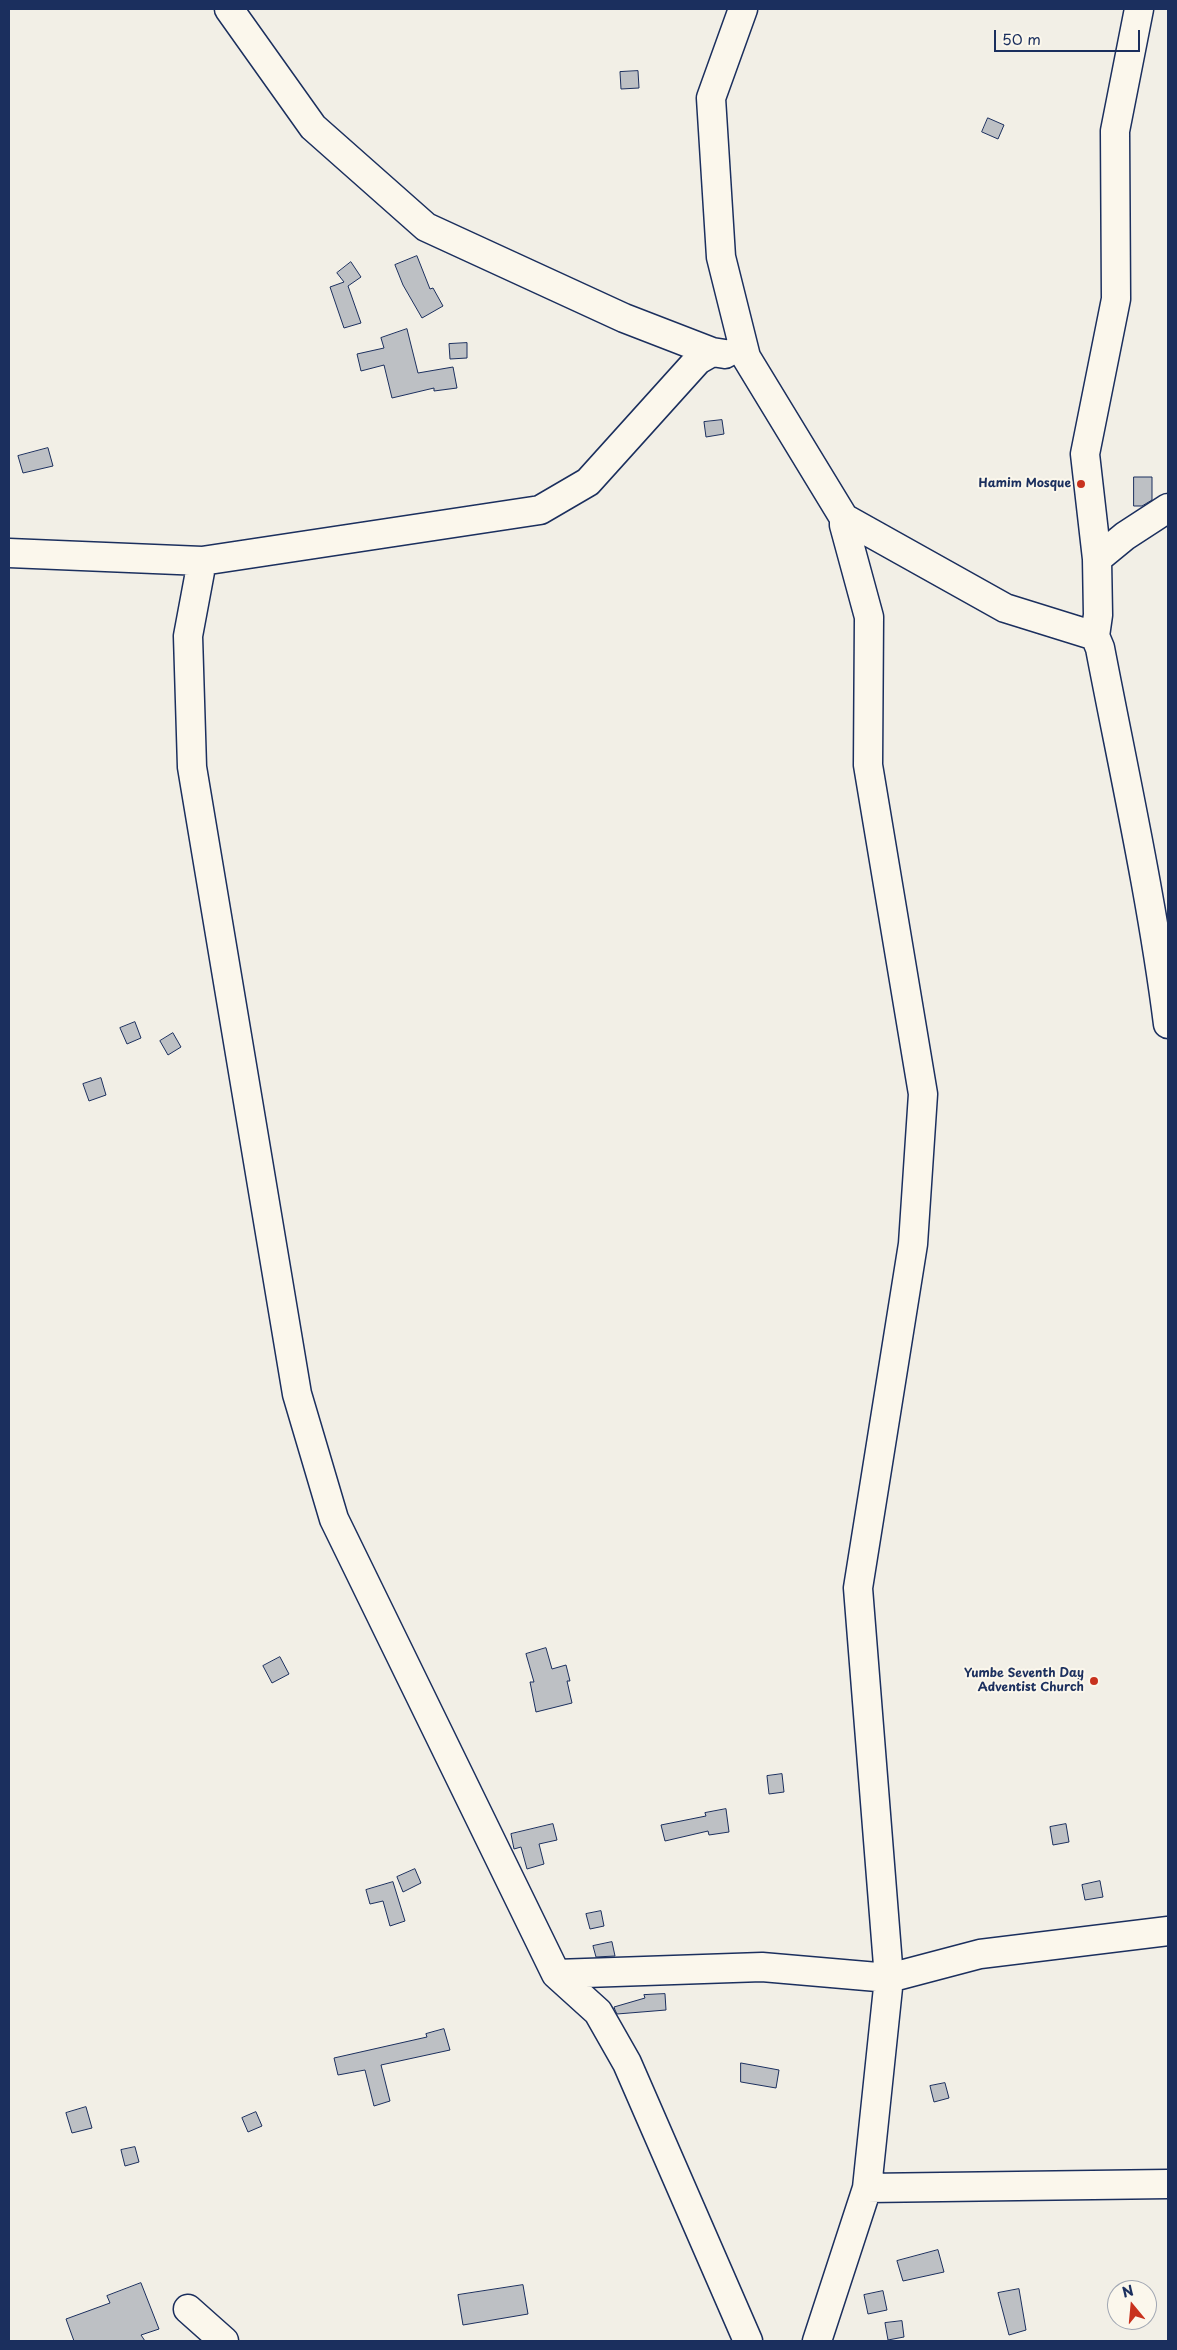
<!DOCTYPE html>
<style>
body{margin:0}
#map{position:relative;width:1177px;height:2350px;overflow:hidden;background:#f2efe6;font-family:"Playpen Sans",sans-serif}
canvas{display:block}
.frame{position:absolute;inset:0;border:10px solid #1b2f5e;pointer-events:none}
.north{position:absolute;left:1107px;top:2280px;width:50px;height:50px;box-sizing:border-box;background:#fbf7ec;border:1px solid #a1a7b3;border-radius:50%;rotate:343deg;font-size:14px;font-weight:700;line-height:20px;text-align:center;color:#1b2f5e}
.north::after{content:'';display:block;margin:auto;width:18px;height:22px;background:#c8321e;clip-path:polygon(50% 0,100% 100%,50% 72%,0 100%)}
.scale{position:absolute;left:994px;top:30px;width:146px;height:22px;box-sizing:border-box;border:2px solid #1b2f5e;border-top:0;padding-left:6px;font-size:15px;line-height:18px;white-space:nowrap;color:#1b2f5e;-webkit-text-stroke:4px #fbf7ec;paint-order:stroke}
</style>
<div id="map">
<canvas width="1177" height="2350"></canvas>
<div class="frame"></div>
<div class="north">N</div>
<div class="scale">50 m</div>
</div>
<script>
const g = document.querySelector('canvas').getContext('2d');
g.lineJoin = 'round';
function paint(path, color) { g.fillStyle = color; g.fill(path, 'evenodd'); }
function stroke(path, color, width, dash) { g.strokeStyle = color; g.lineWidth = width; g.lineCap = dash ? 'butt' : 'round'; g.setLineDash(dash || []); g.stroke(path); }
function label(font, color, halo, rows, align = 'center') {
  g.font = font + ' "Playpen Sans",sans-serif'; g.lineWidth = 4; g.setLineDash([]); g.textBaseline = 'middle'; g.strokeStyle = halo; g.fillStyle = color; for (const [text, x, y, turn = 0] of rows) {
    g.save(); g.translate(x, y); g.rotate((+turn || 0) * Math.PI / 180); g.textAlign = isNaN(turn) ? turn : align; if (halo) g.strokeText(text, 0, 0); g.fillText(text, 0, 0); g.restore();
  }
}
const building = new Path2D(`
 M638 71 639 88 621 89 620 72Z
 M988 118 1004 125 998 139 982 132Z
 M417 256 430 289 433 288 443 306 422 318 403 285 395 265Z
 M351 262 361 277 348 286 361 323 344 328 330 287 344 282 337 273Z
 M407 329 418 373 453 367 457 388 434 391V388L392 398 384 365 361 371 357 354 384 348 381 338Z
 M467 343V358L450 359 449 344Z
 M722 420 724 434 706 437 704 422Z
 M48 448 53 466 23 473 18 456Z
 M1134 477H1152V500L1142 506H1134Z
 M135 1022 141 1038 127 1044 120 1028Z
 M173 1033 181 1047 168 1055 160 1041Z
 M101 1078 106 1095 89 1101 83 1084Z
 M546 1648 552 1669 566 1665 570 1681H567L572 1703 536 1712 530 1682H534L526 1654Z
 M280 1657 289 1674 272 1683 263 1666Z
 M782 1774 784 1792 769 1794 767 1776Z
 M726 1809 729 1832 709 1835 708 1831 665 1841 661 1825 706 1816 705 1813Z
 M553 1824 557 1840 539 1844 544 1864 527 1869 521 1847 514 1849 511 1834Z
 M1066 1824 1069 1842 1053 1845 1050 1827Z
 M415 1869 421 1883 403 1892 397 1877Z
 M1100 1881 1103 1897 1085 1900 1082 1885Z
 M393 1882 405 1921 390 1926 383 1901 370 1904 366 1890Z
 M601 1911 604 1926 590 1929 586 1914Z
 M612 1942 615 1956 596 1957 593 1946Z
 M665 1994 666 2010 617 2014 615 2010 614 2007 645 1998 644 1995Z
 M444 2029 450 2050 381 2065 390 2101 374 2106 365 2070 338 2075 334 2058 427 2037 426 2034Z
 M741 2063 779 2070 776 2088 741 2082Z
 M945 2083 949 2098 934 2102 930 2086Z
 M86 2107 92 2128 72 2133 66 2113Z
 M256 2112 262 2126 248 2132 242 2118Z
 M135 2147 139 2162 125 2166 121 2150Z
 M938 2250 944 2272 903 2281 897 2261Z
 M141 2283 159 2329 141 2335 145 2341H74L66 2319 110 2303 107 2296Z
 M523 2285 528 2314 463 2325 458 2295Z
 M1019 2289 1026 2330 1009 2335 998 2293Z
 M883 2291 887 2310 868 2314 864 2295Z
 M902 2321 904 2337 888 2340 885 2323Z`);
paint(building, '#bdc0c4');
stroke(building, '#1b2f5e', 1);
const minor = new Path2D(`
 M229 9 313 127 426 227 624 318 712 352 725 354
 M743 9 711 98 721 257 746 357 844 518 1005 608 1095 636
 M1139 9 1115 131 1116 299 1085 454 1097 559 1098 615 1095 636 1100 648C1124 773 1152 898 1168 1024
 M9 553 202 561 540 510 588 482 698 360 712 352
 M1097 559 1125 536 1168 508
 M202 561 188 636 192 767 297 1394 334 1519 556 1974 598 2012 627 2063 748 2341
 M556 1974 762 1967 889 1978 980 1954 1168 1931
 M867 2188 1168 2184
 M188 2309 224 2341
 M817 2341 867 2188 889 1978 858 1588 913 1244 923 1094 868 765 869 617 844 525V518`);
stroke(minor, '#1b2f5e', 31);
stroke(minor, '#fbf7ec', 28);
for (const [x, y, r, color] of [
 [1081,484,5,"#c8321e"],
 [1094,1681,5,"#c8321e"]
]) { const dot = new Path2D(); dot.arc(x, y, r, 0, 2 * Math.PI); g.fillStyle = color; g.fill(dot); stroke(dot, '#fbf7ec', 2); }
label('bold 12px', '#1b2f5e', '#fbf7ec', [
 ["Hamim Mosque",1071,484],
 ["Yumbe Seventh Day",1084,1674],
 ["Adventist Church",1084,1688]
], 'right');
</script>
